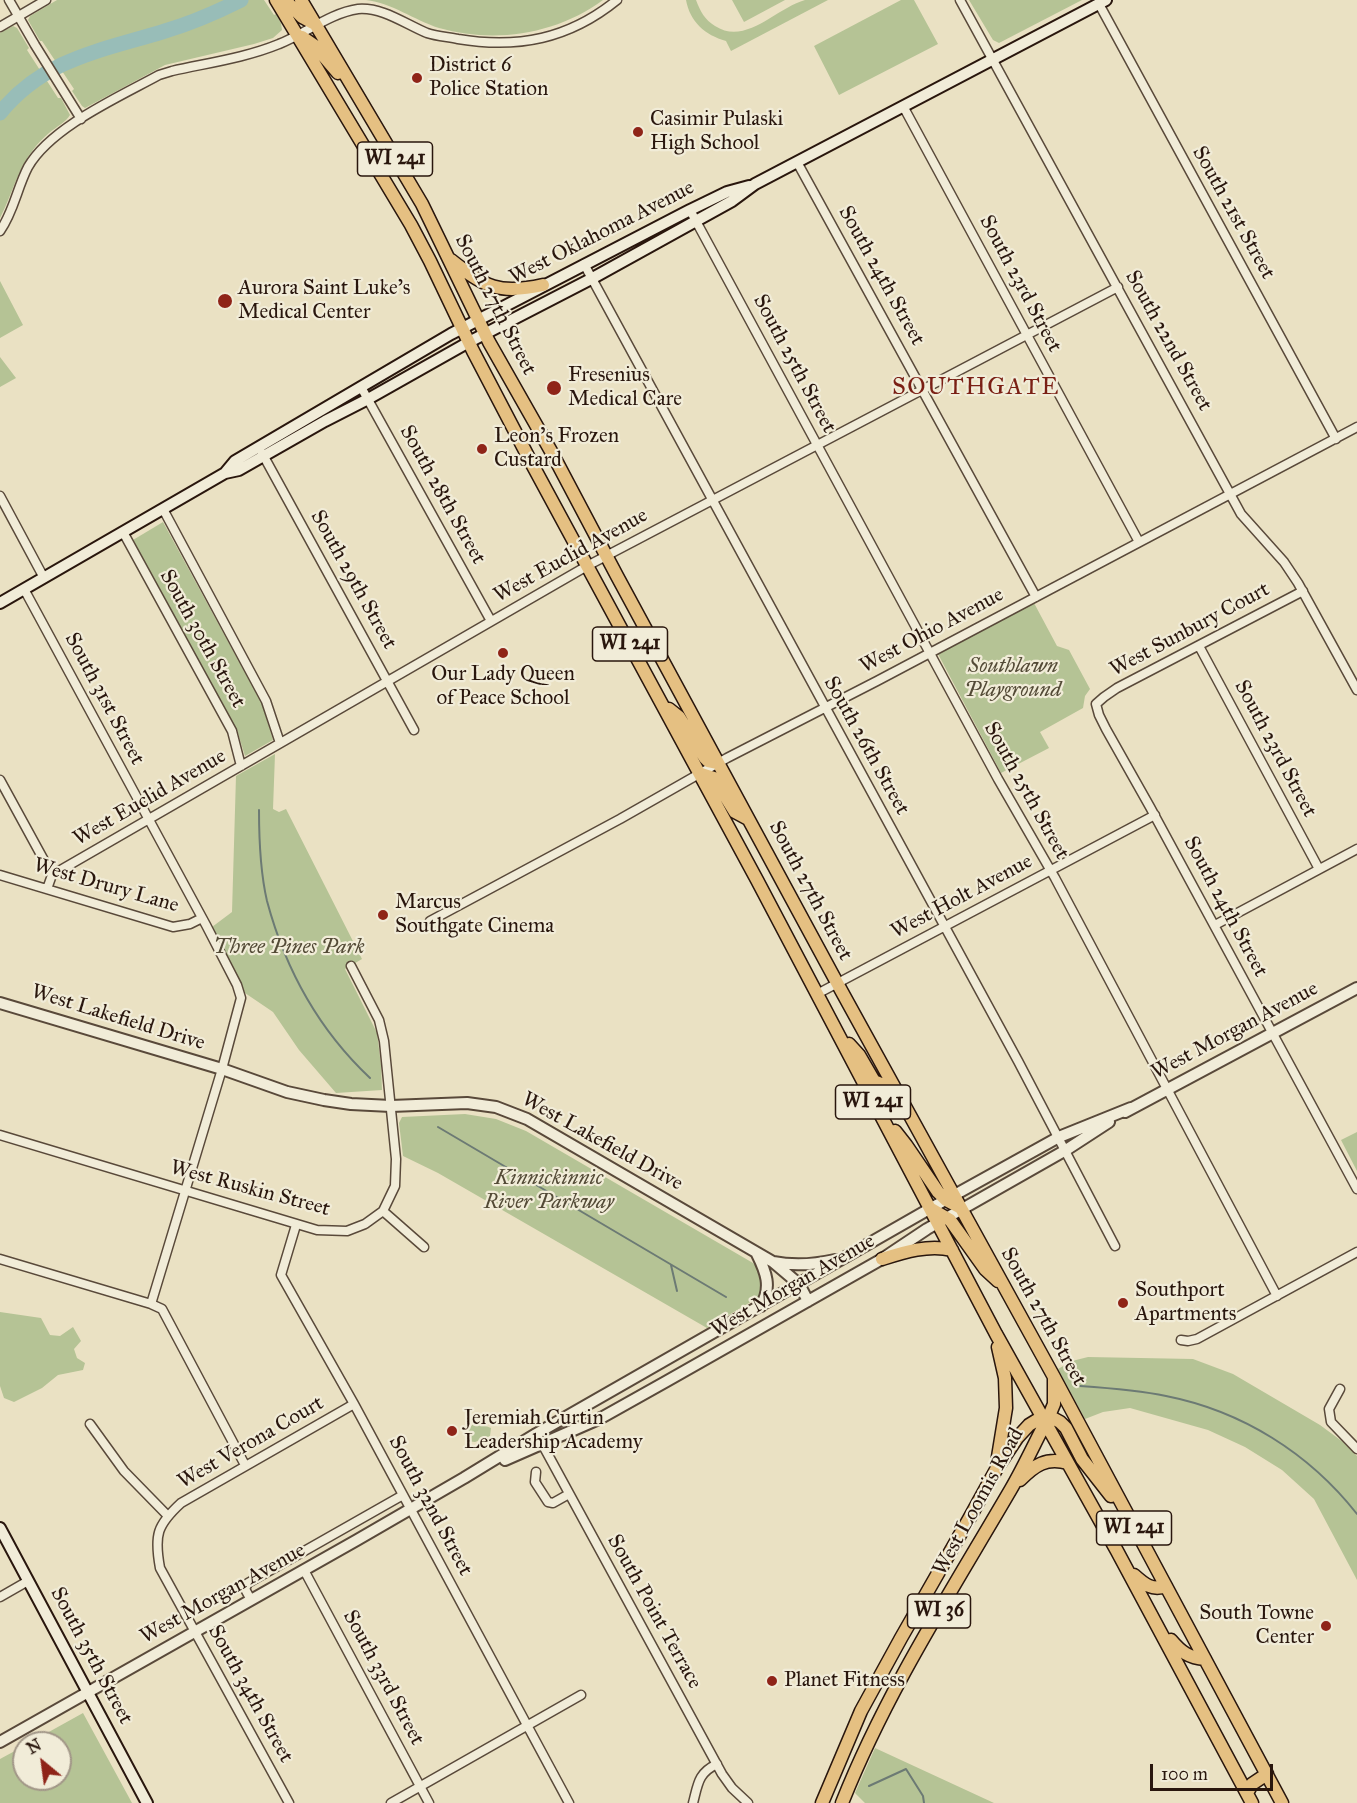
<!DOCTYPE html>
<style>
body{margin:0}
#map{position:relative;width:1357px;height:1803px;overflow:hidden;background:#eae1c3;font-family:"IM FELL Great Primer",serif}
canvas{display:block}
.north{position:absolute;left:12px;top:1731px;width:60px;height:60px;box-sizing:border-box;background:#f1ecd8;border:2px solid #a19687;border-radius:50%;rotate:331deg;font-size:16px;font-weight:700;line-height:24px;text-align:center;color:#29160d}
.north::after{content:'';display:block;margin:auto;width:21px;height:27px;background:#8f2418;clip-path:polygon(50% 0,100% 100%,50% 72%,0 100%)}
.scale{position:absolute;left:1150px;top:1764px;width:123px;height:27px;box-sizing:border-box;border:3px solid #29160d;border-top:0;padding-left:8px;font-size:18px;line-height:21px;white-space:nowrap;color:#29160d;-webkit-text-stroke:4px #f1ecd8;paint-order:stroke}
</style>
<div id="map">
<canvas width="1357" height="1803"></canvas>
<div class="north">N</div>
<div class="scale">100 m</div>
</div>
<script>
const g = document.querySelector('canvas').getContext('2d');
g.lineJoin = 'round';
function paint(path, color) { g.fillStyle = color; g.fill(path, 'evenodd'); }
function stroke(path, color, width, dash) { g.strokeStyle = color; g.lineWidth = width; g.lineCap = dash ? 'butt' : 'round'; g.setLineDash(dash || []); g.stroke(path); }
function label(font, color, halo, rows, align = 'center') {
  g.font = font + ' "IM FELL Great Primer",serif'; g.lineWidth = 4.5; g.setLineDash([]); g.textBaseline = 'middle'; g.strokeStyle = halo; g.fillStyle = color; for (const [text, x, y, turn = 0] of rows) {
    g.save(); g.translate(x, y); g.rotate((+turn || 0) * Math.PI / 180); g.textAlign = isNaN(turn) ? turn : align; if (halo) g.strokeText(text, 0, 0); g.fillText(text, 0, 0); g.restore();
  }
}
paint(new Path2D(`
 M57 0H264L274 15 276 14 281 23 282 30 273 38 254 44 165 65 85 108 82 106 72 91 74 89 42 41H40L28 20 30 16Z
 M366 0H603C557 34 495 44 439 28 414 20 392 3 366 0Z
 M686 0H696C700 11 705 20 715 26 746 46 776 8 805 0 811 0 821 0 828 0L731 51 726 41C705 35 690 22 686 0Z
 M732 0H785L744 22Z
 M901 0H914L938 44 839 95 814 46Z
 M969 0H1082L999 43 993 40Z
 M13 26 17 28 29 48 27 50 58 98H61L70 115C66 122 56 127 49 133 43 138 37 144 33 150 17 170 12 195 0 218V33Z
 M0 281 23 325 0 338Z
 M0 357 16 378 0 387Z
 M163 522 262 704 273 740 245 756 237 730 133 540Z
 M1034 603 1057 646 1069 650 1090 689 1085 696 1083 708 1040 732 1049 748 1001 773 938 654Z
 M275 754 273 809 279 812 286 809 362 959 345 969 377 1033 381 1065 382 1090 336 1093 299 1050 273 1012 245 993 212 927 232 912 236 776Z
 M465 1114 496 1119 526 1131 753 1263C763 1273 765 1285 759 1297L707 1328 438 1173 403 1156 399 1123 402 1117Z
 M1357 1132V1171L1341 1140Z
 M0 1312 41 1318 50 1335 60 1336 73 1327 81 1341 74 1349 77 1358 85 1363 83 1370 58 1375 42 1388 14 1402 4 1398 0 1386Z
 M1088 1357 1193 1359 1233 1374 1320 1425 1343 1442 1357 1456V1580L1314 1499 1282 1470 1245 1447 1208 1430 1130 1408 1103 1412 1085 1419 1058 1369 1072 1361Z
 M475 1422 491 1428 490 1436 475 1442 467 1441 466 1438 468 1433 467 1430Z
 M83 1713 132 1803H0V1759L24 1746V1779H60V1743H29Z
 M875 1748 994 1803H865L855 1793Z`), '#b5c395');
stroke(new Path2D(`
 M259 810C259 840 260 871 267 901 285 968 319 1030 370 1078
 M438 1127 726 1297
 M671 1265 677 1291
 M1080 1386C1109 1388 1138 1390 1166 1396 1242 1411 1309 1453 1357 1514
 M869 1786 906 1769 923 1796 924 1803`), '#6c7a74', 2);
stroke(new Path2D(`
 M0 113C45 58 101 51 165 31 192 23 217 12 241 0`), '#98bdb8', 15);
const minor = new Path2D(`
 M9 0 35 45 81 119
 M960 0 1241 514 1284 562 1298 583 1357 690
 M1099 4 1336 439
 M0 27 46 0
 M903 106 1139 542
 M797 162 1036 597
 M690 210 998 779 1055 878 1277 1296
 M0 231C14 211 17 188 28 167 51 127 119 97 159 75L172 71C207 63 245 58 279 44 305 34 330 13 358 9 383 7 405 24 427 33 436 36 448 37 458 39 518 49 569 39 617 0
 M584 264 1018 1061 1115 1246
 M361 387 491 621
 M262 453 414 730
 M0 496 44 578
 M163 509 266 701 280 743
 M123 532 232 731 241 766
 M24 589 206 925 237 985 241 998 222 1069 151 1304
 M1303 591 1117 688 1104 697 1096 704 1099 715 1106 729 1150 807 1357 1189
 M1199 646 1319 869
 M0 780 52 875 47 889
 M0 875 173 927 190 924 202 918
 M52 875 587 566 1118 287
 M430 921 620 819 727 758 877 681 1357 427
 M1215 925 1357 849
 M817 994 1155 815
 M0 1135 317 1230 347 1231 365 1224 383 1211 395 1186 396 1159 384 1041 379 1020 351 966
 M383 1211 424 1247
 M296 1225 281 1275 354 1404 569 1803
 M0 1259 151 1304 162 1309 245 1465
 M1181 1340 1188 1341 1197 1339 1357 1252
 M1340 1389 1329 1409 1331 1422 1357 1449
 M90 1424 124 1471 167 1515
 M540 1440 722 1774 732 1788 748 1803
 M536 1472 535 1482 548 1502 553 1503 569 1494
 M304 1570 429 1803
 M0 1597 28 1581
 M251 1600 245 1589 248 1583 403 1495
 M289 1803 160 1568C154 1535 157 1525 181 1503L354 1404
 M391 1803 581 1695
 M693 1803C698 1784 698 1773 717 1764`);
const tertiary = new Path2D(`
 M0 1003 222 1069 287 1092 324 1100 351 1104 391 1106 467 1103 496 1107 527 1119 773 1262 799 1284 808 1301
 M1125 1112 1357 988
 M757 1254C766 1272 772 1287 761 1306
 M773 1262C794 1266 813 1265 835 1260
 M505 1460 601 1418 667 1381 882 1259 927 1229 1066 1150 1109 1122
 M0 1742 357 1540 464 1478 536 1434 931 1208 1059 1137 1131 1108`);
const secondary = new Path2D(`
 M225 473 235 461 451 334 690 210 727 192 749 186
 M0 603 225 473 239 470 325 421 368 399 469 342 591 279 732 201 755 184 1106 0
 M0 1528 147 1803`);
const primary = new Path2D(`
 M276 0 411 225 430 261 473 351 532 464 757 880 996 1334 1117 1551 1252 1803
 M285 0 302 17 313 23
 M301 0 422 204 489 342 552 453 617 576 842 992 1054 1377 1282 1803
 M302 37 315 46 338 73
 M451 260C485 287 499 295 543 285
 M669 709 679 717 705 758 708 761 718 763
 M701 774 714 778 735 812 748 819
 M849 1044 859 1055 874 1081 886 1086 892 1083
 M895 1131 906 1145 938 1192 946 1200 961 1208
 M931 1209 950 1220 985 1269 998 1281
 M882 1259C904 1252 929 1244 952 1250
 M997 1463 1006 1408 1005 1378 998 1347
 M1020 1480C1035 1465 1046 1457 1068 1463
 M1134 1575C1144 1584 1152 1591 1166 1586
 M1171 1640C1181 1652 1189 1658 1205 1659
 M1247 1793 1252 1784 1267 1774
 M822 1803 861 1711 901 1638 969 1519 997 1468 1017 1438 1029 1425 1042 1417 1049 1416 1060 1422 1066 1428 1082 1459 1111 1496
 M842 1803C886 1692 951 1592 1011 1489 1025 1465 1036 1440 1049 1416L1054 1404V1378`);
stroke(minor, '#59493a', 11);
stroke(tertiary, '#59493a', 14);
stroke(secondary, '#29160d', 14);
stroke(primary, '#29160d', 15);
stroke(minor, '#f1ecd8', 8);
stroke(tertiary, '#f1ecd8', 10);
stroke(secondary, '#f1ecd8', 10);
stroke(primary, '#e5c082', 12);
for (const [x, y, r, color] of [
 [417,78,6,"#8f2418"],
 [638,132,6,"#8f2418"],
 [225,301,8,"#8f2418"],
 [554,388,8,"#8f2418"],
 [482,449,6,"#8f2418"],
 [503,653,6,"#8f2418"],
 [383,915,6,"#8f2418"],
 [1123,1303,6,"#8f2418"],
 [452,1431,6,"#8f2418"],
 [1326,1626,6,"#8f2418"],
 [772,1681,6,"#8f2418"]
]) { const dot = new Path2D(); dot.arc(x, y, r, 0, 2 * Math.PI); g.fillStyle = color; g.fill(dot); stroke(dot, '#f1ecd8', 2); }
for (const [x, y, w] of [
 [395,159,75],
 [630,644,75],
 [873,1102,75],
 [1134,1528,75],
 [939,1611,63]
]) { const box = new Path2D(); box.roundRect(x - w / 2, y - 17, w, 34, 4.5); g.fillStyle = '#f1ecd8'; g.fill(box); stroke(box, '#29160d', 1.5); }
label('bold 20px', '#29160d', null, [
 ["WI 241",395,159],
 ["WI 241",630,644],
 ["WI 241",873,1102],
 ["WI 241",1134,1528],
 ["WI 36",939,1611]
]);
label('21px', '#29160d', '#f1ecd8', [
 ["District 6",429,66],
 ["Police Station",429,90],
 ["Casimir Pulaski",650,120],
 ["High School",650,144],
 ["Aurora Saint Luke's",238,289],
 ["Medical Center",238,313],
 ["Fresenius",568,376],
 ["Medical Care",568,400],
 ["Leon's Frozen",494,437],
 ["Custard",494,461],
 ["Our Lady Queen",503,675,"center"],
 ["of Peace School",503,699,"center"],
 ["Marcus",395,903],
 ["Southgate Cinema",395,927],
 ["Southport",1135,1291],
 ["Apartments",1135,1315],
 ["Jeremiah Curtin",464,1419],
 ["Leadership Academy",464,1443],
 ["South Towne",1314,1614,"right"],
 ["Center",1314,1638,"right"],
 ["Planet Fitness",784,1681]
], 'left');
label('21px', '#29160d', '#f1ecd8', [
 ["South 21st Street",1233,213,61],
 ["West Oklahoma Avenue",602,233,-27],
 ["South 24th Street",881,276,61],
 ["South 23rd Street",1020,284,62],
 ["South 27th Street",495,305,63],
 ["South 22nd Street",1168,341,61],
 ["South 25th Street",794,364,62],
 ["South 28th Street",442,495,61],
 ["West Euclid Avenue",571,556,-29],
 ["South 29th Street",353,580,61],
 ["West Sunbury Court",1190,630,-28],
 ["West Ohio Avenue",932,631,-28],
 ["South 30th Street",202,639,61],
 ["South 31st Street",104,699,62],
 ["South 26th Street",866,746,61],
 ["South 23rd Street",1275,749,62],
 ["South 25th Street",1026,791,61],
 ["West Euclid Avenue",150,798,-30],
 ["West Drury Lane",106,886,16],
 ["South 27th Street",810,891,62],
 ["West Holt Avenue",962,897,-28],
 ["South 24th Street",1225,907,62],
 ["West Lakefield Drive",118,1018,17],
 ["West Morgan Avenue",1235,1031,-28],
 ["West Lakefield Drive",602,1142,29],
 ["West Ruskin Street",250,1189,15],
 ["West Morgan Avenue",793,1286,-30],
 ["South 27th Street",1043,1317,61],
 ["West Verona Court",251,1443,-30],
 ["West Loomis Road",979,1502,-61],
 ["South 32nd Street",430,1506,62],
 ["West Morgan Avenue",223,1594,-29],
 ["South Point Terrace",654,1612,61],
 ["South 35th Street",91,1656,62],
 ["South 33rd Street",383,1678,62],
 ["South 34th Street",250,1694,61]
]);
label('italic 21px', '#534a36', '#f1ecd8', [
 ["Southlawn",1013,667],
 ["Playground",1013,691],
 ["Three Pines Park",289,948],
 ["Kinnickinnic",549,1179],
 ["River Parkway",549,1203]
]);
g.letterSpacing = '1.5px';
label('24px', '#7a1f14', '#f1ecd8', [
 ["SOUTHGATE",976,388]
]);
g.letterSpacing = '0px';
</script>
